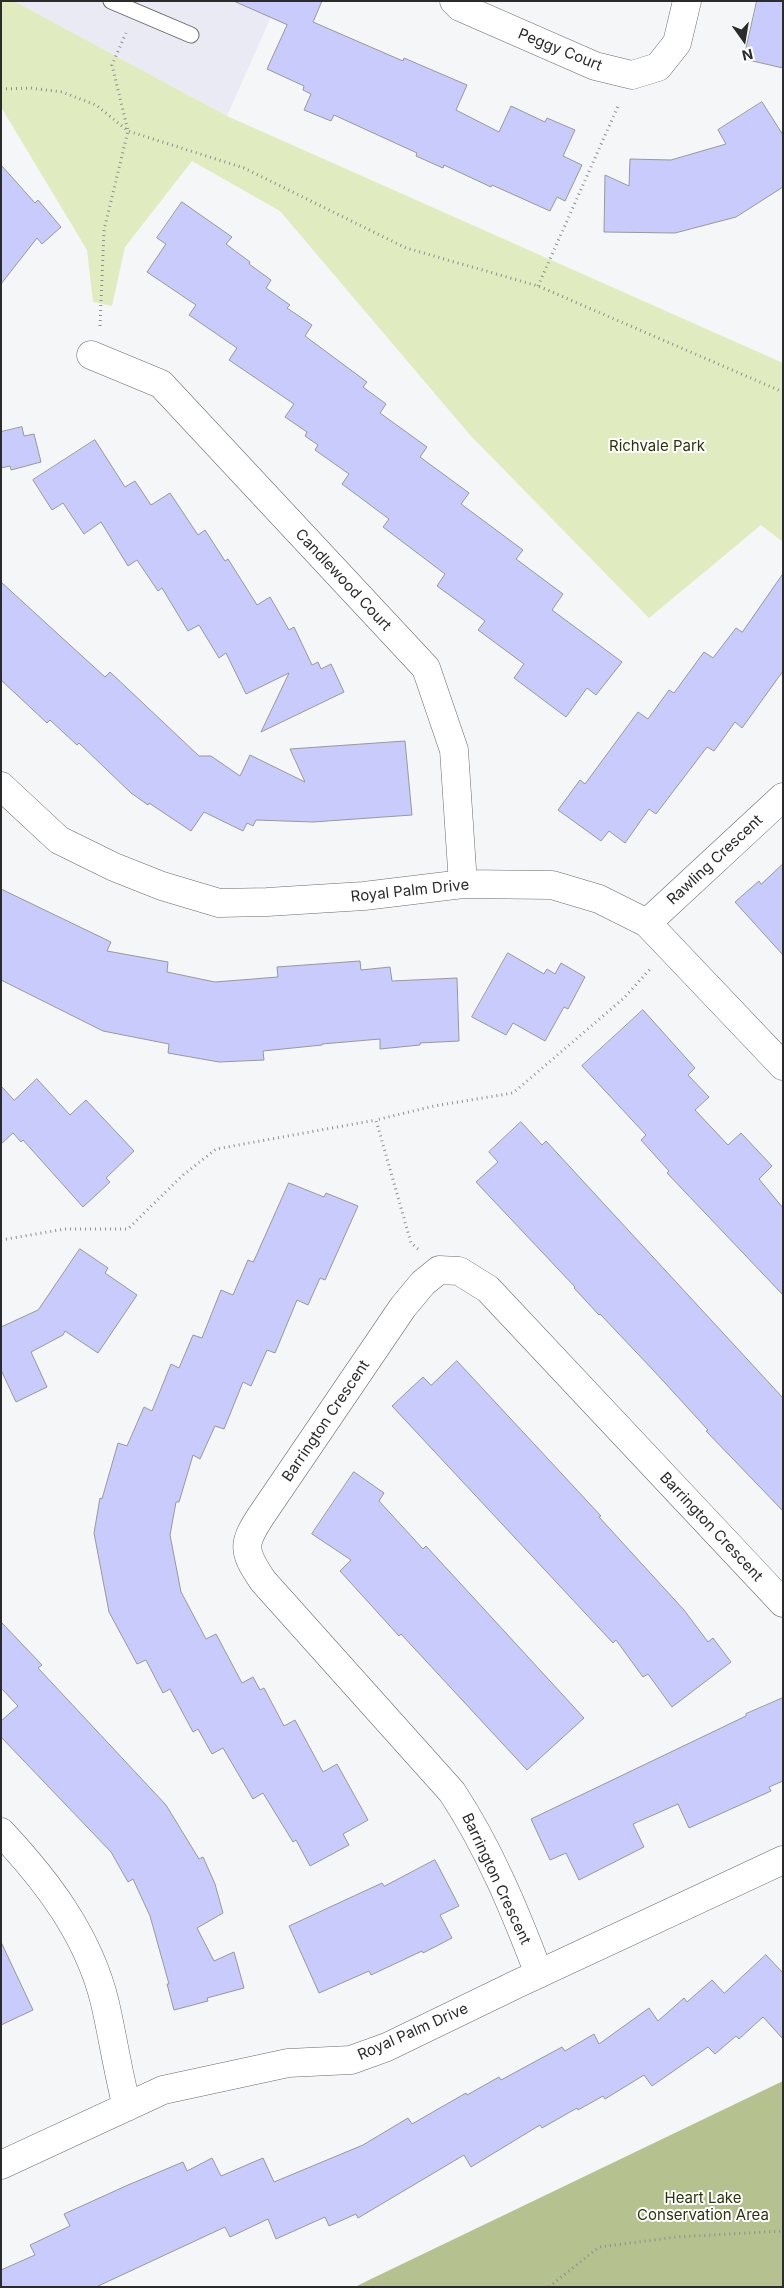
<!DOCTYPE html>
<style>
body{margin:0}
#map{position:relative;width:784px;height:2288px;overflow:hidden;background:#f5f6f7;font-family:Inter,sans-serif}
canvas{display:block}
.frame{position:absolute;inset:0;border:2px solid #2b2b2c;pointer-events:none}
.north{position:absolute;left:719px;top:15px;width:50px;height:50px;-webkit-text-stroke:4px #fff;paint-order:stroke;rotate:167deg;font-size:14px;font-weight:700;line-height:20px;text-align:center;color:#2b2b2c}
.north::after{content:'';display:block;margin:auto;width:18px;height:22px;background:#2b2b2c;clip-path:polygon(50% 0,100% 100%,50% 72%,0 100%)}
</style>
<div id="map">
<canvas width="784" height="2288"></canvas>
<div class="frame"></div>
<div class="north">N</div>
</div>
<script>
const g = document.querySelector('canvas').getContext('2d');
g.lineJoin = 'round';
function paint(path, color) { g.fillStyle = color; g.fill(path, 'evenodd'); }
function stroke(path, color, width, dash) { g.strokeStyle = color; g.lineWidth = width; g.lineCap = dash ? 'butt' : 'round'; g.setLineDash(dash || []); g.stroke(path); }
function label(font, color, halo, rows, align = 'center') {
  g.font = font + ' Inter,sans-serif'; g.lineWidth = 4; g.setLineDash([]); g.textBaseline = 'middle'; g.strokeStyle = halo; g.fillStyle = color; for (const [text, x, y, turn = 0] of rows) {
    g.save(); g.translate(x, y); g.rotate((+turn || 0) * Math.PI / 180); g.textAlign = isNaN(turn) ? turn : align; if (halo) g.strokeText(text, 0, 0); g.fillText(text, 0, 0); g.restore();
  }
}
paint(new Path2D(`
 M14 1H278L227 116Z`), '#e9eaf3');
paint(new Path2D(`
 M1 1H14L227 116 783 363V542L761 525 649 618 470 435 280 211 192 161 125 247 112 306 93 302 87 250 1 107Z`), '#e1ebc0');
paint(new Path2D(`
 M783 2081V2287H355L371 2279Z`), '#b5c18f');
const building = new Path2D(`
 M234 1H322L313 22 403 61 404 58 467 85 456 110 499 132 511 106 545 122 547 118 575 130 563 156 582 165 565 201 557 197 550 211 492 185 491 187 444 165 443 168 416 156 417 153 334 115 331 121 304 110 311 94 303 90 304 86 267 69 287 25Z
 M757 1H783V68L744 59Z
 M762 102 783 135V187L736 217 675 233 604 232 605 175 629 186 630 159 671 160 726 144 718 130Z
 M1 165 35 203 38 200 61 227 42 244 37 238 1 284Z
 M182 202 232 237 226 244 250 262 249 264 271 280 266 288 290 305 287 308 312 325 305 336 367 382 363 387 386 404 380 413 427 447 420 457 469 493 461 504 523 550 516 559 563 594 552 610 622 662 596 695 587 688 566 717 514 678 524 664 478 630 485 621 437 586 445 574 383 527 389 519 342 484 349 474 315 450 318 445 305 436 307 432 285 417 294 404 229 360 237 348 189 315 196 305 147 272 166 244 157 238Z
 M22 427 24 436 34 434 41 462 11 470 10 466 1 468V432Z
 M95 440 125 487 135 481 151 505 170 493 198 535 205 530 225 561 228 559 257 605 270 597 289 630 294 627 312 665 318 662 321 669 331 664 344 692 261 732 289 673 246 694 226 653 219 658 199 625 188 631 162 588 158 591 137 560 128 566 101 522 84 534 63 503 52 510 33 480Z
 M783 574V671L742 728 735 722 714 751 707 747 656 814 649 809 625 843 609 831 601 841 558 810 580 780 585 784 638 712 648 719 669 690 674 693 704 652 713 658 736 628 742 632Z
 M1 582 105 677 110 672 199 756H211L240 776 250 755 305 782 290 749 405 741 412 815 313 822 256 820 253 826 247 823 243 831 204 812 191 831 149 803 148 805 131 793 79 743 77 745 50 720 47 723 1 680Z
 M783 864V955L735 902 759 881 761 884Z
 M1 889 111 942 107 951 168 962 167 972 215 982 278 977 277 967 360 961 361 970 390 967 392 981 457 978 459 1041 420 1043V1045L380 1049V1039L322 1044V1045L263 1051 264 1060 219 1062 168 1053 169 1044 103 1031 1 980Z
 M508 953 544 974 547 969 555 974 561 963 585 977 568 1009 564 1007 545 1041 513 1023 506 1035 472 1017Z
 M643 1010 695 1068 688 1075 709 1097 695 1110 728 1145 741 1133 772 1166 759 1179 783 1208V1295L667 1173 669 1171 641 1140 646 1135 582 1066Z
 M37 1079 70 1115 86 1100 134 1151 106 1178 110 1182 83 1207 23 1140 21 1142 13 1133 1 1144V1086L14 1100Z
 M521 1122 542 1145 546 1141 783 1398V1511L706 1431 708 1430 654 1371 600 1314 599 1315 574 1288 575 1287 476 1182 498 1162 489 1152Z
 M289 1183 324 1197 326 1193 358 1206 325 1280 320 1278 308 1305 297 1300 275 1353 267 1350 251 1386 243 1382 224 1429 215 1426 200 1459 193 1455 179 1502H176L170 1535 181 1592 206 1639 216 1634 242 1683 253 1677 260 1690 264 1688 284 1726 295 1720 323 1772 337 1764 368 1820 343 1834 349 1845 310 1866 296 1840 293 1842 263 1793 253 1799 223 1748 212 1754 198 1729 193 1732 170 1689 163 1693 146 1660 137 1664 109 1612 94 1533 100 1498 102 1499 118 1443 127 1446 144 1407 152 1411 171 1364 179 1368 193 1335 202 1338 221 1290 233 1295 248 1260 253 1262Z
 M80 1249 108 1268 105 1273 137 1295 98 1353 65 1331 63 1335 31 1352 47 1387 16 1402 1 1370V1327L38 1310Z
 M457 1361 601 1516 599 1517 684 1610 708 1642 713 1638 731 1662 672 1707 648 1674 643 1677 616 1640 613 1643 392 1406 423 1377 431 1385Z
 M354 1472 384 1493 379 1501 423 1549 426 1546 584 1718 527 1770 401 1634 399 1636 340 1571 351 1560 312 1534Z
 M1 1622 42 1665 38 1668 166 1805 199 1859 203 1857 215 1884 223 1913 197 1928 214 1961 234 1952 244 1988 207 1998 208 2001 174 2010 167 1984H169L150 1916 133 1879 128 1882 111 1852 1 1737V1721L18 1706 1 1688Z
 M783 1698V1781L769 1787 771 1791 689 1828 678 1804 633 1824 644 1847 579 1880 566 1853 550 1860 531 1819 746 1716V1714Z
 M435 1860 459 1906 440 1915 452 1938 423 1953 422 1951 371 1975 369 1971 319 1993 289 1926 382 1883 384 1886Z
 M1 1942 33 2010 1 2025Z
 M766 1955 783 1973V2039L763 2017 739 2039 736 2036 715 2054 708 2047 652 2086 644 2075 605 2099 603 2096 578 2110 577 2108 542 2128 540 2125 471 2167 464 2155 358 2218 356 2214 329 2226 325 2217 276 2239 268 2219 230 2237 225 2227 96 2287H1V2270L35 2255 30 2245 70 2226 64 2214 128 2185 183 2162 187 2171 212 2158 221 2176 263 2158 274 2182 363 2145 408 2118 412 2124 466 2093 467 2095 499 2077 501 2080 562 2047 565 2051 594 2034 599 2044 649 2008 658 2021 684 1998 687 2002 712 1980 724 1993Z`);
paint(building, '#c8cbfc');
stroke(building, '#98989a', 1);
const lane = new Path2D(`
 M111 1 191 35`);
const street = new Path2D(`
 M454 1 460 7 595 66 632 75 658 67 677 43 687 1
 M91 355 161 384 426 668 454 750 463 884
 M1 786 59 840 114 867 162 886 219 903 267 902 364 896 463 884 552 885 599 899 647 923 783 1066
 M647 923 783 797
 M1 1832C47 1881 89 1936 105 2003 113 2038 118 2073 127 2107
 M539 1974C515 1911 489 1848 452 1792L263 1581C242 1550 242 1544 263 1513L403 1307 423 1283 439 1270 459 1271 488 1289 783 1603
 M1 2165 163 2090 288 2063 351 2060 387 2047 517 1984 783 1860`);
stroke(lane, '#6a6a6b', 17);
stroke(street, '#6a6a6b', 29);
stroke(new Path2D(`
 M1 89 31 88 62 92 96 105 128 131 244 168 406 248 538 286 783 392
 M538 286 619 104
 M100 326 104 230 128 131 112 65 126 33
 M1 1240 65 1229H128L182 1176 216 1149 376 1120
 M418 1249 411 1243 376 1120 434 1106 513 1093 624 998 651 968
 M549 2287 599 2247 677 2237 783 2231`), '#8f8f90', 3, [1, 4]);
stroke(lane, '#fff', 15);
stroke(street, '#fff', 28);
label('15px', '#2b2b2c', '#fff', [
 ["Peggy Court",560,50,22],
 ["Candlewood Court",343,580,47],
 ["Rawling Crescent",715,860,-43],
 ["Royal Palm Drive",410,891,-6],
 ["Barrington Crescent",326,1421,-56],
 ["Barrington Crescent",711,1527,47],
 ["Barrington Crescent",496,1879,65],
 ["Royal Palm Drive",413,2032,-24]
]);
label('15px', '#2d340d', '#fff', [
 ["Richvale Park",657,446],
 ["Heart Lake",703,2198],
 ["Conservation Area",703,2215]
]);
</script>
